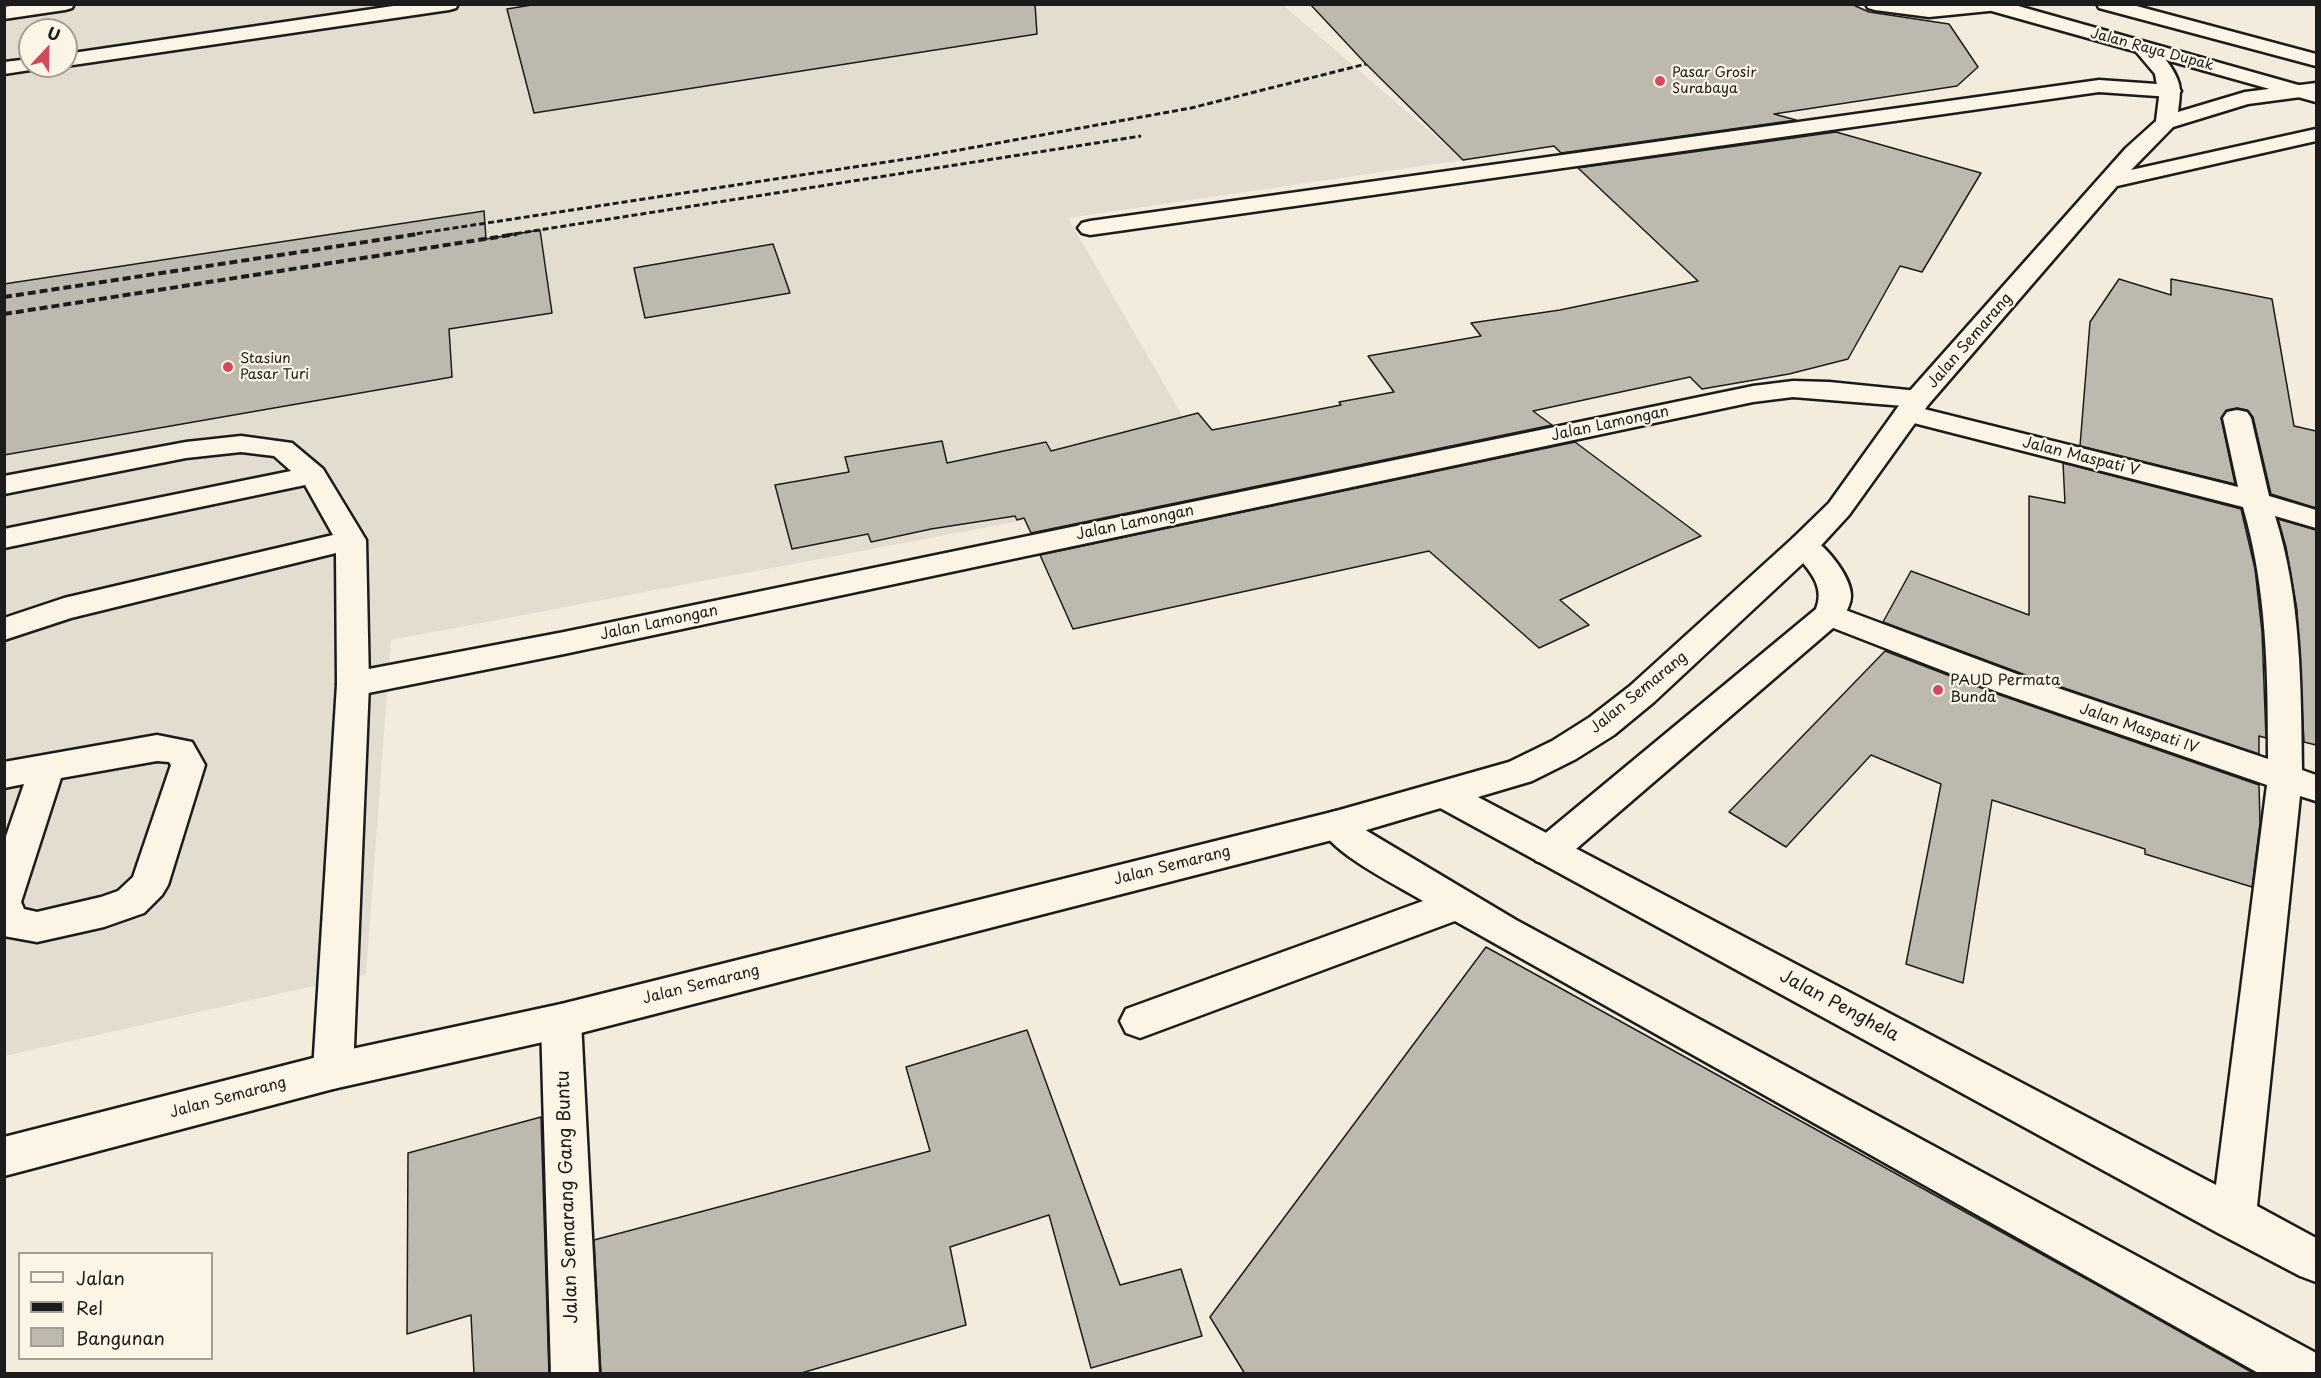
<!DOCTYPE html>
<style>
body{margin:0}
#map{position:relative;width:2321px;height:1378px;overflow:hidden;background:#f3ecdd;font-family:"Playpen Sans",sans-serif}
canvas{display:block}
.frame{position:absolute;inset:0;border:6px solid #1c1c1c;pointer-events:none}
.legend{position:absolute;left:18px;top:1252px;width:195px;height:108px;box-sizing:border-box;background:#fcf5e5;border:2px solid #a29e95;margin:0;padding:8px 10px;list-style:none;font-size:18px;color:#1c1c1c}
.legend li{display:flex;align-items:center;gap:12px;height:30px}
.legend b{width:30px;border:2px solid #a29e95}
.north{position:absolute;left:18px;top:18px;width:60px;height:60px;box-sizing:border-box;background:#fcf5e5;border:2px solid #a29e95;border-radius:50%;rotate:22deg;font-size:16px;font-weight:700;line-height:24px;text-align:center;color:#1c1c1c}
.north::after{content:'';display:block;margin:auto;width:21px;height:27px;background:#d1495b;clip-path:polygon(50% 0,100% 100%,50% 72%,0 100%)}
</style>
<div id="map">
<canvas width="2321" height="1378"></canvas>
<div class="frame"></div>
<ul class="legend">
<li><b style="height:8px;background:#fcf5e5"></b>Jalan</li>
<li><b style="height:8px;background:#1c1c1c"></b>Rel</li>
<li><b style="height:16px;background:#beb9ae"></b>Bangunan</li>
</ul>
<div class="north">U</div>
</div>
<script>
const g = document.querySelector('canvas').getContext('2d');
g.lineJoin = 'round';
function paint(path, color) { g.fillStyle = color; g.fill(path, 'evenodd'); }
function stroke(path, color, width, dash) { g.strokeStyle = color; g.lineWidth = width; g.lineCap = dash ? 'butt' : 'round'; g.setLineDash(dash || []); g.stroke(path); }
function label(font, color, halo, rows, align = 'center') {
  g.font = font + ' "Playpen Sans",sans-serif'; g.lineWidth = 4.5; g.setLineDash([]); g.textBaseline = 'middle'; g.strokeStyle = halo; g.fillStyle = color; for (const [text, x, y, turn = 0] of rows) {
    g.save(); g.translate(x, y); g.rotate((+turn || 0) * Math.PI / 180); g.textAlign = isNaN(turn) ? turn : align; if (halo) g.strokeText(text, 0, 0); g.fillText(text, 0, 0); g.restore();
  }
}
paint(new Path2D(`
 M4 5H1283L1463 160 1068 218 1221 483 391 640 366 974 5 1056ZM30 30H66V66H30Z`), '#e3ddcf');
const building = new Path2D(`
 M538 4H1035L1037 34 534 113 507 9Z
 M1310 4H1851L1869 12 1949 24 1978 67 1957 86 1774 114 1796 120 1561 153 1554 146 1463 160 1366 64Z
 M1836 132 1981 173 1922 272 1900 266 1848 359 1789 374 1702 389 1690 377 1533 411 1552 425 1031 533 1024 518 1017 520 1015 516 931 529 871 542 868 534 792 549 775 485 849 472 845 457 942 441 947 463 1046 442 1051 451 1198 413 1212 430 1341 405 1339 402 1394 392 1368 356 1481 336 1471 323 1560 310 1698 281 1578 168Z
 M484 211 486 239 540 230 552 313 449 329 452 377 4 455V284Z
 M773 244 790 293 645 318 634 268Z
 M2119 279 2171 295V279L2272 299 2294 426 2316 431V508L2271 494 2253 417 2247 410 2237 408 2227 410 2221 418 2235 484 2080 446 2090 322Z
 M1575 442 1701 536 1560 600 1589 625 1539 648 1429 551 1073 629 1040 555Z
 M2063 463 2241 509 2255 569 2262 632 2266 738 2259 736V754L2023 674 1883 622 1911 571 2029 615V496L2065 503Z
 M2278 519 2316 530V745L2304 742 2297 610 2286 547Z
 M1885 651 1997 694 2259 785 2260 823 2252 887 2145 854V849L1992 800 1963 983 1906 964 1941 784 1871 755 1786 847 1729 812Z
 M1486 947 2101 1287 2255 1374H1245L1210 1317Z
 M1027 1030 1120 1285 1181 1269 1202 1336 1091 1368 1049 1215 950 1247 966 1325 798 1374H601L594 1240 930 1151 906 1067Z
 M541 1117 549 1374H474L471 1315 407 1334 408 1153Z`);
paint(building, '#beb9ae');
stroke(building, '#1c1c1c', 1.5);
const lane = new Path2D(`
 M23 4H74L72 8 65 10 4 19V7Z
 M407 4H458L456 8 449 10 66 66V54Z
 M1866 4 1998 5 1996 9 1989 11 1929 17 1875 10 1868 8Z
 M30 59V66H39L37 69 4 74V62Z
 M241 436 292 443 323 469 366 540 369 684 353 1071 347 1084 333 1089 319 1084 313 1071 337 684 336 553 71 618 4 640V618L64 598 333 535 305 485 4 548V529L291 471 274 456 241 452 186 458 4 494V476L186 442Z
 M1804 535C1823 540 1851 576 1851 596 1851 605 1844 616 1840 622L1562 861 1549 865 1536 861 1531 851 1536 841 1816 609C1827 582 1803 566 1789 545L1793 538Z
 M157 735 192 742 205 765 168 885 162 895 144 913 104 927 37 942 4 936V842L24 784 4 788V762ZM157 761 169 762 171 765 133 877 118 891 101 897 37 912 24 909 21 902 61 778Z
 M1336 811 1349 815 1367 831 1516 920 2316 1353V1374H2260L1455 921 1140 1038 1126 1033 1120 1021 1126 1009 1423 901C1393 883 1334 855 1318 825L1323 815Z`);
const street = new Path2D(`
 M2099 80 2171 85 2178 87 2181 91 2178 95 2171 97 2099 92 1090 235 1082 233 1078 228 1082 223 1090 221Z
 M1793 381 1829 382 1918 391 1928 393 1931 399 1928 405 1916 407 2238 487 2223 418 2227 412 2237 410 2247 412 2251 418 2269 496 2316 510V528L2275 516C2301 598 2301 685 2302 770L2316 775V801L2300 796 2257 1206 2316 1238V1282L2300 1276 2218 1233 1431 803 1425 794 1431 785 1443 781 1455 785 2216 1185 2267 785 1998 692 1818 622 1813 615 1818 608 1829 604 1840 608 2022 676 2268 759C2268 674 2267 589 2243 507L1898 419 1894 413 1898 407 1904 406 1793 397 1753 402 564 654 353 696 341 692 337 684 341 676 353 672 564 632 1753 386Z
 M561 1004 575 1009 581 1021 599 1374H551L541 1021 547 1009Z`);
const secondary = new Path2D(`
 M2143 42C2158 46 2175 69 2179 84 2181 93 2179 103 2178 112L2245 92 2316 83V95L2248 104 2173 127 2131 170 2316 129V141L2117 186 1928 405 1849 515 1815 552 1654 702 1614 735 1576 759 1532 781 1336 839 561 1038 333 1089 4 1176V1137L333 1053 561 1004 1336 811 1509 762 1552 741 1590 717 1630 686 1793 538 1829 503 1908 393 2126 148 2156 121 2159 97 2155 74 2133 48 2136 44Z`);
const primary = new Path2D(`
 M1979 4H2011L2316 90V102L1981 8Z
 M2097 4H2129L2316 54V66L2099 8Z`);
stroke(lane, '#1c1c1c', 5);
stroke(street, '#1c1c1c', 5);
stroke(secondary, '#1c1c1c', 5);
stroke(primary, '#1c1c1c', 5);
paint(lane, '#fcf5e5');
paint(street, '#fcf5e5');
paint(secondary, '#fcf5e5');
paint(primary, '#fcf5e5');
stroke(new Path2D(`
 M408 235 926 156 1191 108 1366 64
 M507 235 1141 136`), '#1c1c1c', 3, [6, 3]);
stroke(new Path2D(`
 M4 297 418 234
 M4 314 517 234`), '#1c1c1c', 4, [8, 4]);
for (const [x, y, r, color] of [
 [1660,81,6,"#d1495b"],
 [228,367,6,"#d1495b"],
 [1938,690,6,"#d1495b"]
]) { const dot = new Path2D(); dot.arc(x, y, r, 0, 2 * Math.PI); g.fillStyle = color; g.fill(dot); stroke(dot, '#fcf5e5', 2); }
label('14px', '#1c1c1c', '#fcf5e5', [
 ["Jalan Raya Dupak",2152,50,15]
]);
label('14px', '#1c1c1c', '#fcf5e5', [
 ["Pasar Grosir",1672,73],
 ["Surabaya",1672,89],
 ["Stasiun",240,359],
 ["Pasar Turi",240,375]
], 'left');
label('15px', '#1c1c1c', '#fcf5e5', [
 ["Jalan Semarang",1970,341,-49],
 ["Jalan Lamongan",1610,424,-12],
 ["Jalan Maspati V",2081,457,14],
 ["Jalan Lamongan",1135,523,-12],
 ["Jalan Lamongan",659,623,-12],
 ["Jalan Semarang",1639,693,-39],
 ["Jalan Maspati IV",2139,729,19],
 ["Jalan Semarang",1172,866,-14],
 ["Jalan Semarang",701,985,-14],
 ["Jalan Semarang",228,1098,-15]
]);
label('15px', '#1c1c1c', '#fcf5e5', [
 ["PAUD Permata",1950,681],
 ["Bunda",1950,698]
], 'left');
label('18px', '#1c1c1c', '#fcf5e5', [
 ["Jalan Penghela",1839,1006,28],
 ["Jalan Semarang Gang Buntu",568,1197,-92]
]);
</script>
